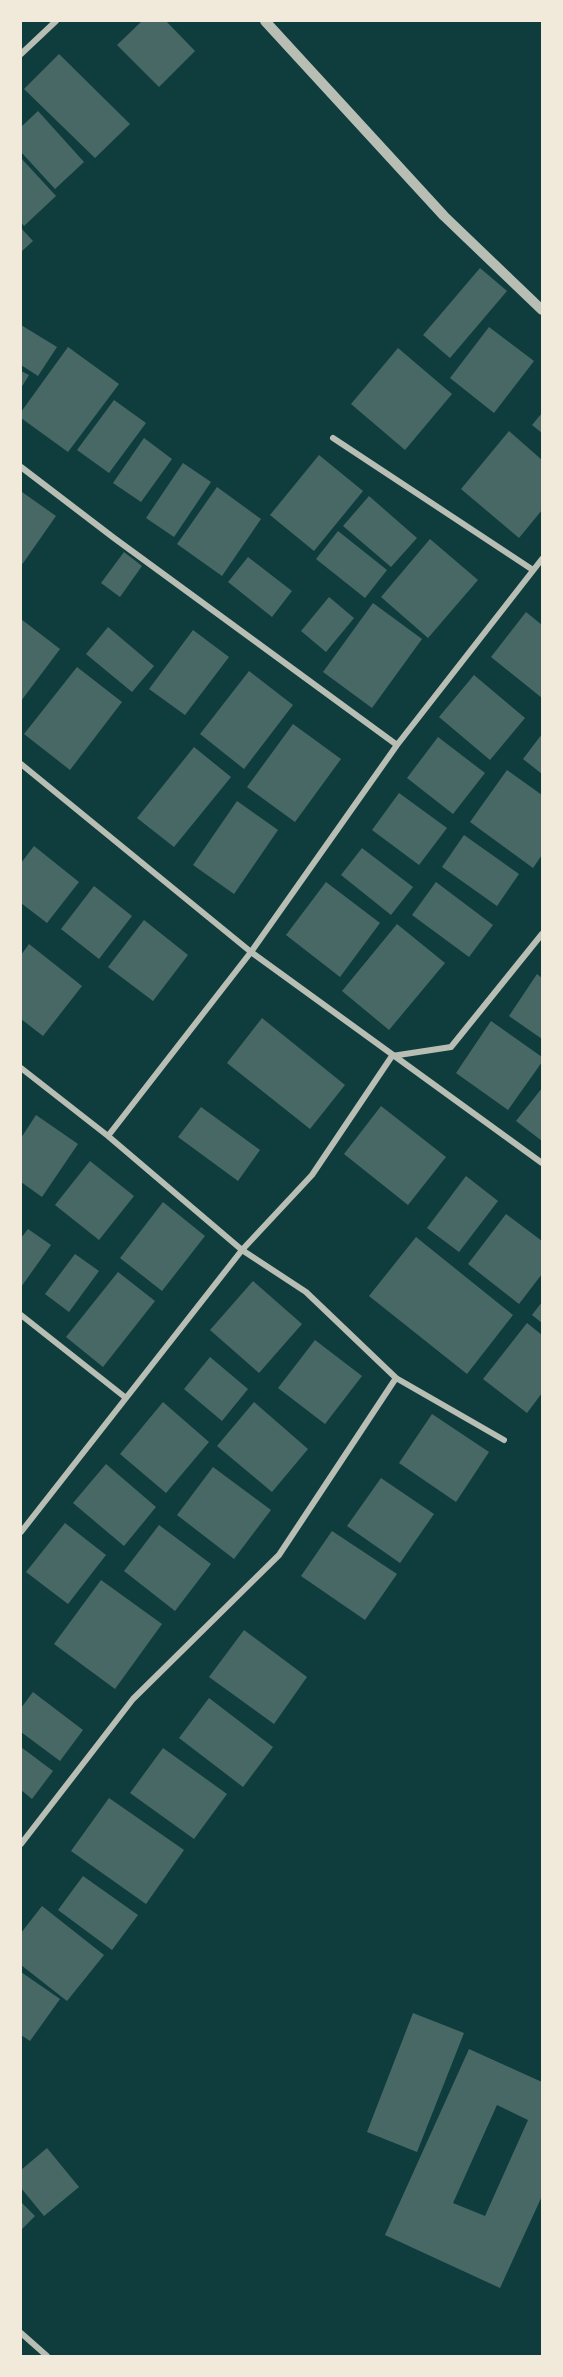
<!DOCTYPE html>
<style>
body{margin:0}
#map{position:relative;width:563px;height:2377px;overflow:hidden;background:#0f3d3e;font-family:Figtree,sans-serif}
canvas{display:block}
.frame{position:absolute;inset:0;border:22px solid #f1e9da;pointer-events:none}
</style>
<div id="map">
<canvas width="563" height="2377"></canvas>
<div class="frame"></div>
</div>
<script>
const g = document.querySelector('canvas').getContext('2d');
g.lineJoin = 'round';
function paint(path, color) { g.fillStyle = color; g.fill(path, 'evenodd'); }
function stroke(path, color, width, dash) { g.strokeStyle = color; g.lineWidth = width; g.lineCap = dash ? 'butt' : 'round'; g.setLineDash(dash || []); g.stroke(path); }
paint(new Path2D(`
 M142 21H166L195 51 159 87 117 45Z
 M59 54 130 124 95 158 24 89Z
 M38 111 84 162 55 189 21 152V127Z
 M21 158 56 196 24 226 21 222Z
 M21 228 33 241 21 252Z
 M480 268 507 291 450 358 423 335Z
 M21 325 57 347 38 376 21 365Z
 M489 327 534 361 494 413 450 378Z
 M68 347 119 384 68 452 21 418V412Z
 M398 348 452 394 405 450 351 404Z
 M21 371 29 375 21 388Z
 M114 400 146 423 109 473 77 450Z
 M542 413V433L532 425Z
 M509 431 542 460V510L519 538 461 489Z
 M144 438 172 459 141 502 113 483Z
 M319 455 363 491 314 551 270 515Z
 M183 463 211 482 174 537 146 518Z
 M217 487 261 519 222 576 177 544Z
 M22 492 56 516 21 566V493Z
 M369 496 417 538 391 567 343 526Z
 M338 531 387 570 365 598 316 559Z
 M430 539 478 580 428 638 381 597Z
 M124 552 142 566 120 597 101 583Z
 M248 557 292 591 272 617 228 582Z
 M329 597 354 618 326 652 301 631Z
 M373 603 422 639 372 708 323 672Z
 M526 612 542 625V698L491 657Z
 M21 619 60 649 21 701Z
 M108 627 154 666 132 692 86 654Z
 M193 630 229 657 185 715 149 689Z
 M77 667 122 702 70 770 24 734Z
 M249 671 293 705 244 769 200 734Z
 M474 675 525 718 490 760 439 717Z
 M293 724 341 759 295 822 247 787Z
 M542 734V774L523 759Z
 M438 737 485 773 453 814 407 778Z
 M194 747 231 777 174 847 137 818Z
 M507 770 542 795V855L533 868 470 822Z
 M399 793 447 828 419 865 372 830Z
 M237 801 278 830 234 894 193 865Z
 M464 835 519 874 497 906 442 867Z
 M34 846 79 882 47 923 21 903V863Z
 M362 848 413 887 391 915 341 875Z
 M326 882 380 923 340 977 286 935Z
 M436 882 493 925 469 957 412 915Z
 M94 886 132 916 99 959 61 929Z
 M144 920 188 955 153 1001 108 967Z
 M397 924 445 963 389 1030 342 991Z
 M29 944 82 986 43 1036 21 1019V955Z
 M537 974 542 978V1039L509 1016Z
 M262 1018 345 1085 310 1129 227 1063Z
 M491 1021 542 1057V1062L508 1110 456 1073Z
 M542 1088V1141L516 1121Z
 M381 1106 446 1157 408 1205 344 1154Z
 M201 1107 260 1150 238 1181 178 1137Z
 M36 1115 78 1144 42 1197 21 1182V1138Z
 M90 1161 134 1196 99 1240 55 1205Z
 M466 1176 498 1201 459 1252 427 1228Z
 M163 1202 205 1236 162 1291 120 1258Z
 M506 1214 542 1241V1274L519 1304 468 1264Z
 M28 1229 51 1245 21 1287V1238Z
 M416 1237 513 1315 467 1374 369 1296Z
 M75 1254 99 1271 69 1312 45 1294Z
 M118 1272 155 1301 103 1367 66 1337Z
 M253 1281 302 1324 259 1373 210 1330Z
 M542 1302V1323L532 1315Z
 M527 1323 542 1335V1393L527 1413 483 1379Z
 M315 1340 362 1376 325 1424 278 1388Z
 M210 1357 248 1389 222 1421 184 1389Z
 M163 1402 209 1442 166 1493 120 1454Z
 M254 1402 308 1449 272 1492 217 1446Z
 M432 1414 489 1452 456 1502 399 1463Z
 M106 1464 156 1507 124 1546 73 1503Z
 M213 1467 271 1510 234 1559 177 1515Z
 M381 1478 434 1514 400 1563 347 1526Z
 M65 1523 106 1555 68 1604 26 1572Z
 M159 1525 211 1564 175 1611 124 1571Z
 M332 1531 397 1574 365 1620 301 1576Z
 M101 1580 162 1624 115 1689 54 1644Z
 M244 1630 307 1677 274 1724 209 1677Z
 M33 1692 83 1730 60 1761 21 1732V1708Z
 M209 1698 273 1747 243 1787 179 1738Z
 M21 1747 53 1771 32 1799 21 1790Z
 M163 1748 227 1794 194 1839 130 1793Z
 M109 1798 184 1850 146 1904 71 1851Z
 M83 1876 138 1915 112 1950 58 1910Z
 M42 1906 104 1955 67 2001 21 1965V1933Z
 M21 1972 60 1999 30 2041 21 2035Z
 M413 2013 464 2033 417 2152 367 2132Z
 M469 2049 542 2082V2196L500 2288 385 2235ZM497 2105 528 2120 485 2216 453 2203Z
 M47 2148 79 2187 44 2216 21 2188V2170Z
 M21 2202 35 2216 21 2230Z`), '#486865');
stroke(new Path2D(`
 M21 54 56 21
 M333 438 533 570
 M21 467 114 538 397 745 251 952 542 1163
 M397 745 542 559
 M21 764 251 952 108 1136
 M21 1068 108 1136 242 1250 21 1532
 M21 1315 126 1398
 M396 1378 306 1292 242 1250 312 1175 392 1056 451 1047 542 934
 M21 1844 133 1699 279 1555 396 1378 504 1440
 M21 2333 47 2356`), '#b8beb3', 6);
stroke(new Path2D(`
 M265 21 444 216 542 310`), '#b8beb3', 10);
</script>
